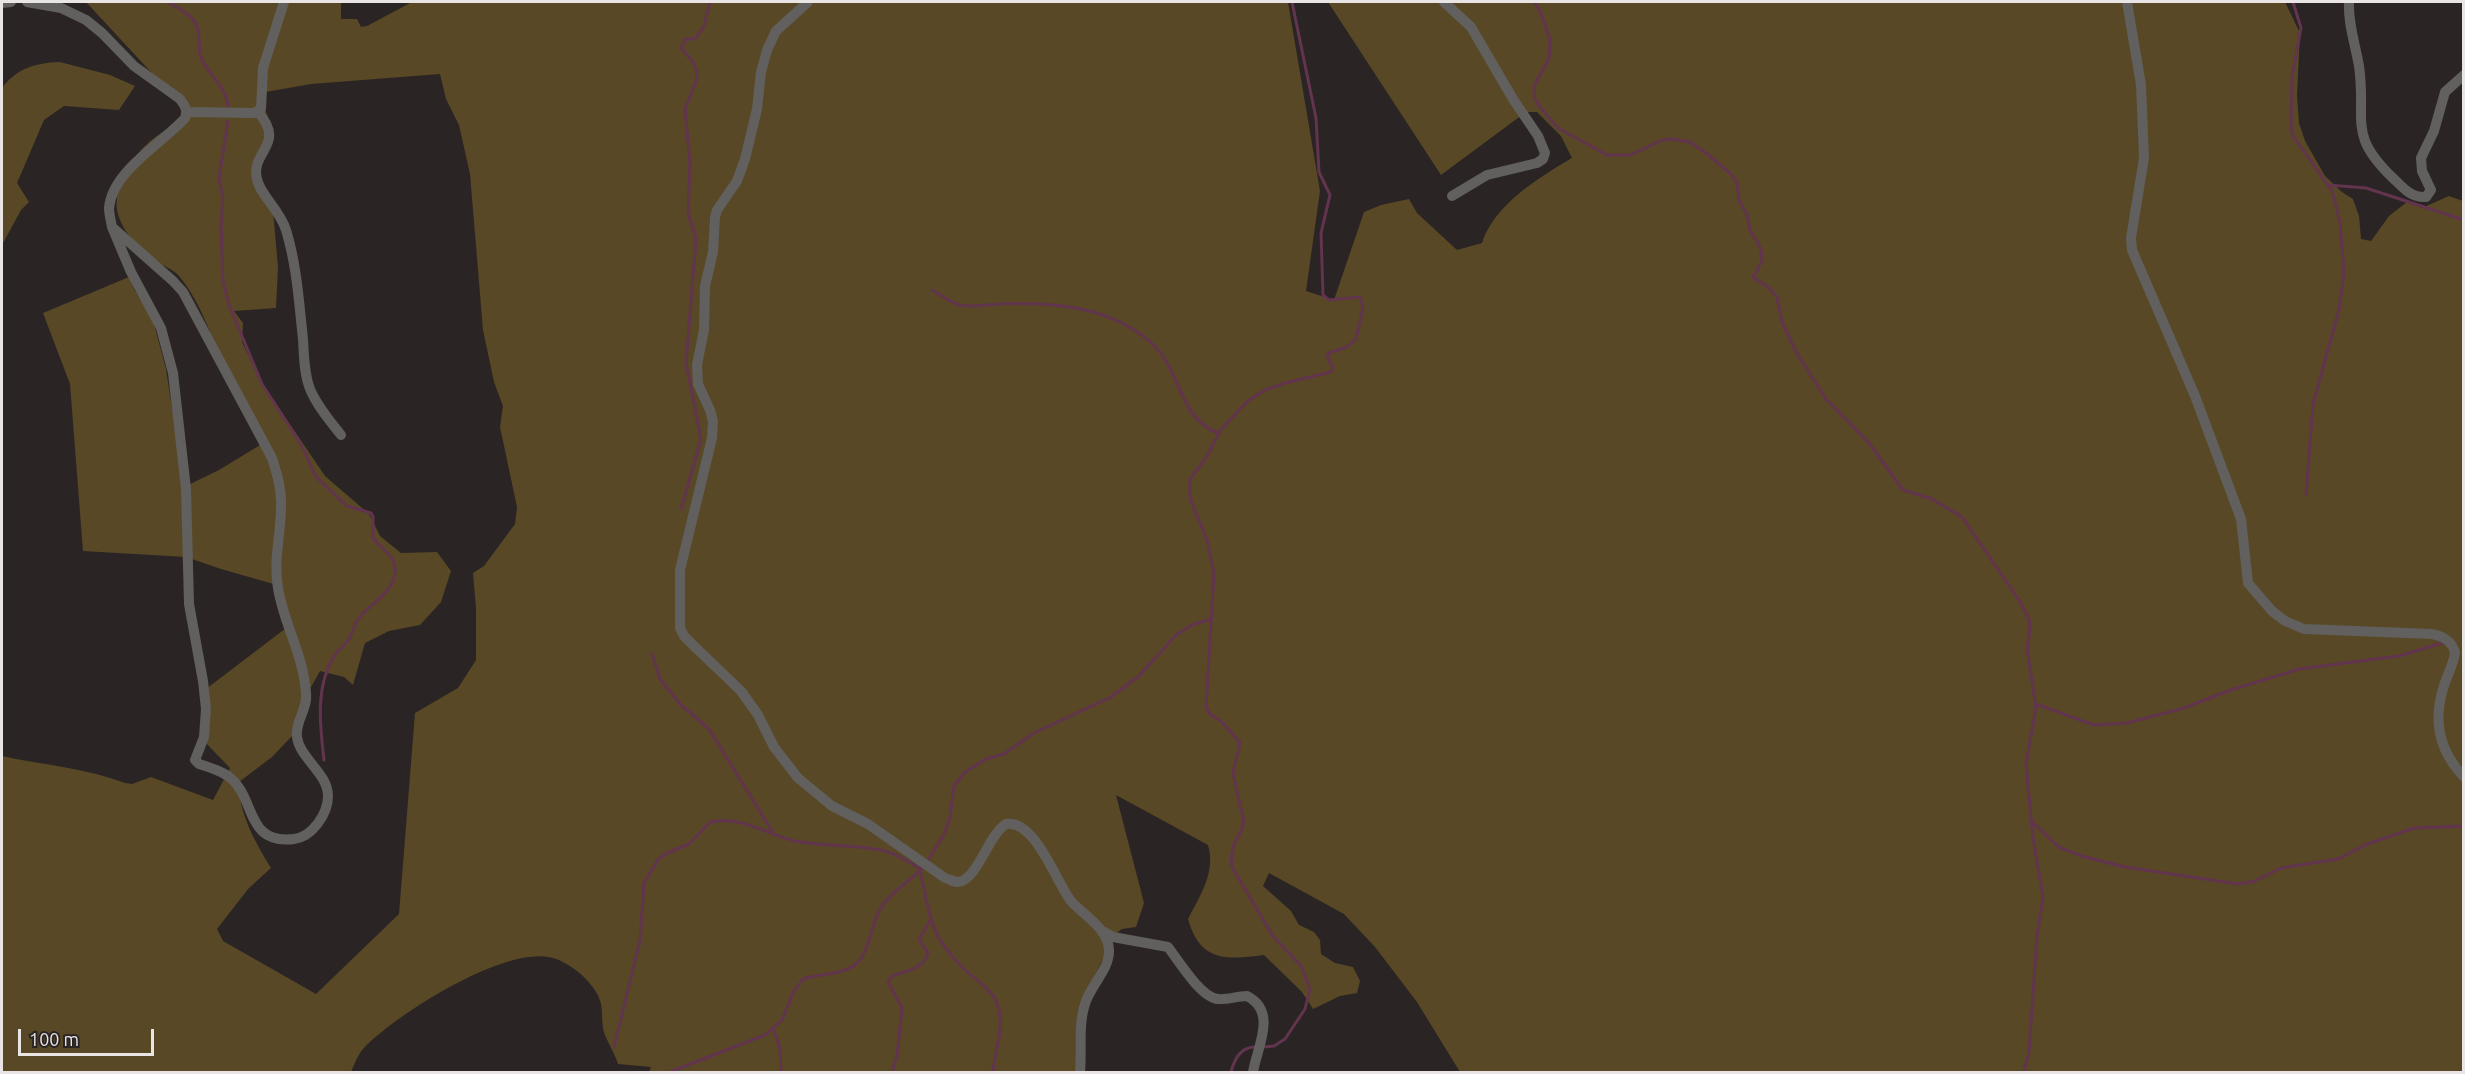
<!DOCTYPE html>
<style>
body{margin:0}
#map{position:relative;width:2465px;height:1074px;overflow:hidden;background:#2a2524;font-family:Ubuntu,sans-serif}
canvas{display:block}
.frame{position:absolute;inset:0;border:3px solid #e8e5e4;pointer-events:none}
.scale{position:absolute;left:18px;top:1029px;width:136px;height:27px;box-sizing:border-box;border:3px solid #e8e5e4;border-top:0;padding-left:8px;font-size:18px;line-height:21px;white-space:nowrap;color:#e8e5e4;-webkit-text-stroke:4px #2a2524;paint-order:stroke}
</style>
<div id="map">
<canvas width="2465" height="1074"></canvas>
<div class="frame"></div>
<div class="scale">100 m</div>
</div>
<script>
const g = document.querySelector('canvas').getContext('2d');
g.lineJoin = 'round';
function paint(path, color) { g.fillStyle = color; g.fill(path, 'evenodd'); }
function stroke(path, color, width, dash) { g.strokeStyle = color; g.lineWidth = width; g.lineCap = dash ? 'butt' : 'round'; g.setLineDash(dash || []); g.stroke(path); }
paint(new Path2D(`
 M86 2H341V19H357L361 27 367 26 412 2H1288L1320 191 1306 291 1334 300 1364 212 1381 205 1409 199 1417 213 1457 250 1482 243C1494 205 1538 178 1572 158L1561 136 1537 112H1526L1441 175 1328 2H2285L2300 33 2297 95 2299 123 2305 141 2325 176 2342 192 2353 199 2359 216 2361 239 2371 241 2389 216 2407 202 2422 208 2449 196 2463 201V1072H1460L1417 1002 1375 947 1344 914 1269 873 1263 886 1291 911 1299 925 1314 932 1320 940 1321 954 1335 963 1353 967 1360 981 1357 993 1340 996 1313 1009 1302 992 1264 955C1226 960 1200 962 1188 919 1200 896 1216 872 1208 845L1116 795 1144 903 1136 927 1122 929 1114 935 1086 995 1081 1072H649L651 1067 618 1064C615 1054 609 1045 605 1035 601 1025 603 1014 601 1004 599 992 586 978 577 971 569 965 558 958 548 957 500 949 397 1014 364 1048 358 1054 354 1065 351 1072H2V756C43 765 86 768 125 783L132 784 151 777 213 800 230 768 203 740 206 689 290 625 277 585 221 569 186 557 83 551 70 384 43 313 129 277 134 289 153 320 166 369 184 487 219 470 265 442C252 418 237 395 226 370 211 337 202 304 179 276 173 269 163 266 156 261 137 248 113 223 117 198 119 183 134 156 145 146 158 132 176 127 187 111ZM440 74 446 99 459 125 470 174 483 330 494 382 503 406 500 427 517 507 515 524 484 566 473 573 476 608V660L458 688 415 713 399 914 316 994 223 941 217 929 248 889 271 868C256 843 238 813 239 782L272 757 293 735 300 707 320 671 344 677 353 685 365 643 389 631 420 625 441 602 451 571 437 552 401 553 380 536 369 514 325 476 262 383 242 342 243 323 234 311 276 308 278 267 273 211 256 162 272 131 260 93 311 84Z
 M60 62 110 75 135 86 119 110 64 106 44 120 17 183 29 202 21 210 2 245V88C17 68 35 63 60 62Z`), '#584825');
stroke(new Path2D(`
 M167 2C177 7 187 12 194 21 202 32 197 45 201 57 208 76 226 85 228 106
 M1534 2 1540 11 1550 40 1549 59 1534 86 1535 99 1539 106 1558 128 1607 155H1631L1662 140 1672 139 1690 142 1706 153 1732 175 1737 183 1739 200 1747 215 1750 230 1761 249 1762 261 1753 277 1769 288 1777 297 1782 322 1796 352 1826 399 1869 443 1903 490 1932 499 1962 517 2019 600 2029 619 2030 631 2027 648 2036 708 2026 764 2033 838 2043 897 2037 936 2029 1052 2024 1072
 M2293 2 2301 28 2292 77 2291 129 2293 136 2332 191 2340 222 2344 274 2339 310 2313 404 2306 495
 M228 121 219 178 223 198 221 225 223 281 229 305 262 384 302 446 316 477 347 506 371 513 373 517V538C381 549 397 557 395 572 394 592 370 604 359 618 354 624 353 632 349 639 345 645 338 650 334 656 315 687 320 726 324 760
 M2328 185 2366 188 2464 220
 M932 290C941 295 950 302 960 305 973 308 984 305 997 304 1038 302 1085 304 1122 323 1138 332 1154 342 1164 358 1182 385 1184 420 1218 433
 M681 509 701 439 686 363 696 239 688 213 690 164 685 109 696 81 697 72 693 62 681 48 686 39H695L704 26 710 2
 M652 654 660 679 680 704 709 729 772 831
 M2036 704 2094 725 2127 723 2184 708 2228 691 2299 669 2399 656 2442 643
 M2032 822 2059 847 2081 856 2125 867 2238 884 2255 881 2281 868 2338 859 2367 844 2414 828 2464 826
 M927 862 944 834 950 818 954 786 965 772 986 759 1004 754 1034 733 1111 697 1139 676 1176 635 1192 625 1211 619
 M920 871C931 916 927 931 962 967 972 977 988 986 995 999 1007 1023 995 1048 993 1072
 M773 1028 780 1048 781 1072
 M614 1047 640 941 644 883 658 860 665 854 689 844 710 822C737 815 766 833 791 840 823 848 856 843 888 852 900 856 911 863 921 869
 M1262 1047 1274 1046 1285 1039 1305 1009 1310 989 1301 966 1272 935 1232 867C1229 844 1239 840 1244 822L1233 773 1240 743 1222 722 1210 714 1206 707 1214 573 1207 540 1190 499V479L1206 458 1221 429 1249 400 1265 390 1285 383 1331 372 1333 368 1327 356 1329 353 1347 347 1356 339 1363 308 1360 297 1329 300 1323 295 1321 233 1330 195 1319 172 1316 118 1292 2
 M670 1072 765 1035 782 1020 793 993 803 979C821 973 840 976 856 964 867 955 872 927 878 913 887 894 909 883 923 867
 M892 1072 897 1056 902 1008 888 982 892 976C906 971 924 969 928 953L919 939 930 921
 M1231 1072C1234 1060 1240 1047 1255 1047`), '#62344e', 3);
stroke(new Path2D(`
 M27 2 61 8 86 20 102 33 134 66 180 99C185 106 188 110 185 118 163 143 112 171 109 208 109 214 111 221 112 227L173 281 183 292 272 458C277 474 282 490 281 507 281 534 273 560 278 588 284 625 303 653 306 693 308 709 295 721 297 737 300 759 328 773 328 796 328 814 312 837 294 839 244 845 257 797 228 776 219 770 209 767 199 764L195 760 204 737 206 709 203 681 189 604 186 489 173 373 161 328 131 272 112 227
 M808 2 776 31 767 50 761 72 757 109 745 159 737 181 717 210 715 217 713 252 705 286 704 330 697 365 698 384 710 410 713 421 712 438 680 570V628L684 636 694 646 741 691 758 715 774 747 798 778 832 806 868 824 945 878C949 879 954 882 958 882 977 881 988 835 1006 824 1035 819 1056 882 1071 901 1084 916 1108 928 1109 950 1110 969 1090 986 1085 1004 1078 1025 1082 1051 1080 1072
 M1444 2 1471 27 1513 99 1538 136 1545 153 1543 159 1537 163 1487 175 1452 196
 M2127 2 2141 85 2144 158 2131 238 2132 250 2195 396 2241 519 2248 583 2272 611 2285 621 2304 629 2432 634C2443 636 2453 642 2455 653 2453 666 2446 677 2443 689 2433 722 2440 752 2464 777
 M2349 2C2348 24 2355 43 2359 66 2367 122 2346 134 2395 180 2404 189 2412 198 2426 197L2431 190 2422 171 2421 158 2434 131 2445 92 2464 75
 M2 3 11 2
 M187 112 254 113 261 109 263 68 284 2
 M258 112C287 145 250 151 257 179 260 195 280 210 286 230 297 266 299 303 303 339 304 355 304 374 310 389 317 406 330 421 341 435
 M1102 931 1113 937 1168 947C1178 960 1201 998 1218 999 1228 1000 1237 996 1247 996 1278 1012 1257 1047 1253 1072`), '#61605e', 10);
</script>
